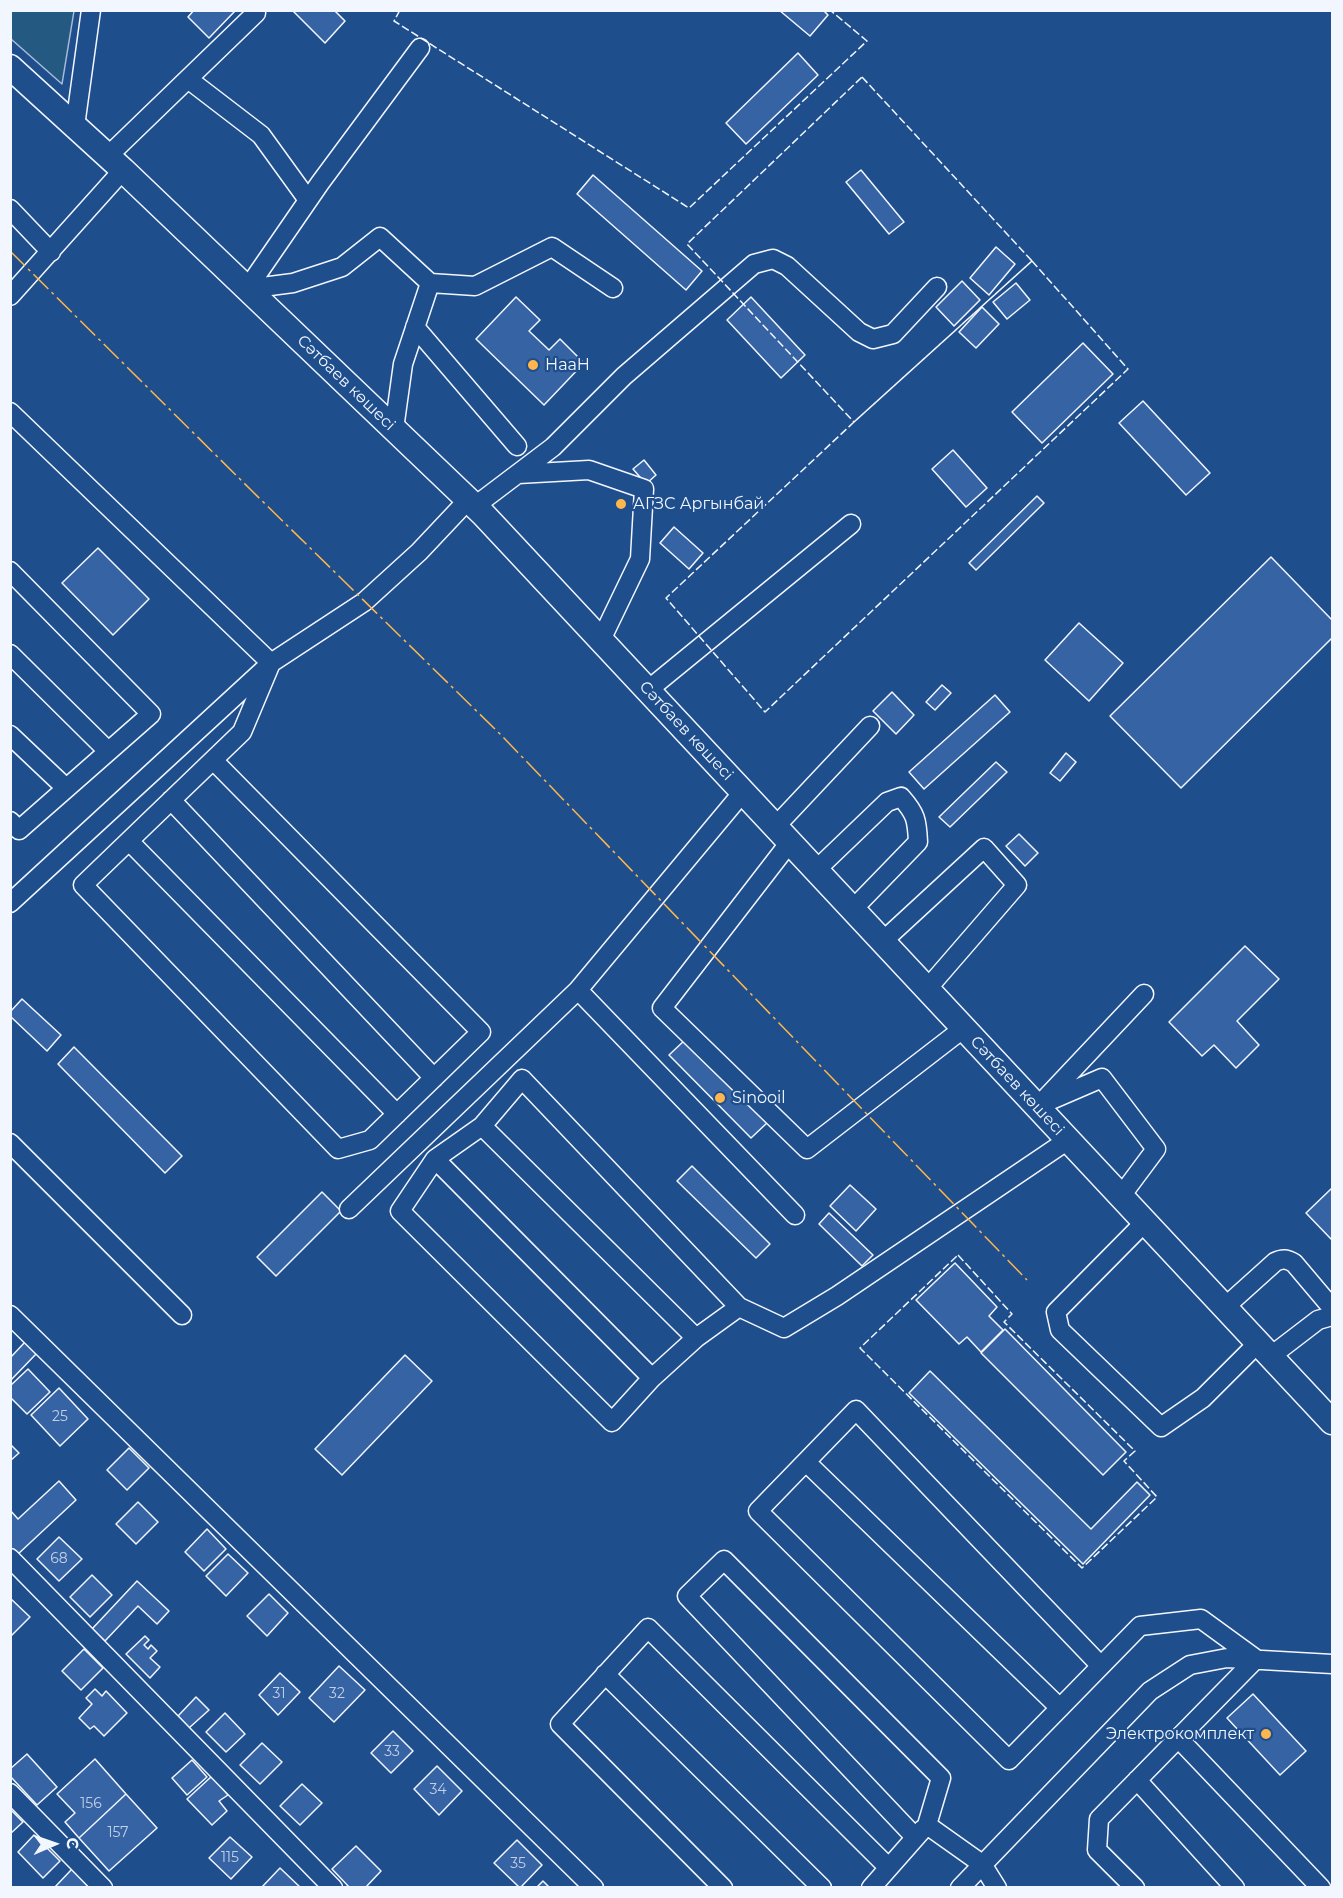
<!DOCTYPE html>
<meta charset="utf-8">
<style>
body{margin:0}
#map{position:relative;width:1343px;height:1898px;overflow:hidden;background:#1f4e8c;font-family:Montserrat,sans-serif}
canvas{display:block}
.frame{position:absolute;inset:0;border:12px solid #f2f6ff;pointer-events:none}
.north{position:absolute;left:24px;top:1814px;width:60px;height:60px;-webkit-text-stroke:4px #1f4e8c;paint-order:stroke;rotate:88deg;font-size:16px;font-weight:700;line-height:24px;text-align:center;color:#f2f6ff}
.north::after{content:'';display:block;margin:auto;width:21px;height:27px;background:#f2f6ff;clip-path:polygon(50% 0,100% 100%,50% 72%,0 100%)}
</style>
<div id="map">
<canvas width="1343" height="1898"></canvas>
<div class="frame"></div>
<div class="north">С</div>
</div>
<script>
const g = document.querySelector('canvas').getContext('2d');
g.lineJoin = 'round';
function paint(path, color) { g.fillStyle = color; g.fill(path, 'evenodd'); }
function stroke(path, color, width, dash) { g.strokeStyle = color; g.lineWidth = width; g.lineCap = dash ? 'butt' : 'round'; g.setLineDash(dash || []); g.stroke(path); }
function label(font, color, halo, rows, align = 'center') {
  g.font = font + ' Montserrat,sans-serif'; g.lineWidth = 4.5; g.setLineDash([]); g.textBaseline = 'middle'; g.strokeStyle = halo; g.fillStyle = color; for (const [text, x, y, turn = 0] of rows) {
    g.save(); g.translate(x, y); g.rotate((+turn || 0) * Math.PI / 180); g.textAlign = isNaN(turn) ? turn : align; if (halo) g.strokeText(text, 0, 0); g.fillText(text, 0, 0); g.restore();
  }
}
const green = new Path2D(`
 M11 10 74 11 62 84 11 39Z`);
paint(green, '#245a82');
stroke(green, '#a8bbd7', 1.5);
const building = new Path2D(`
 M194 10H236L209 38 188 17Z
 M292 10H334L345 21 325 43Z
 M779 10H823L828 15 810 36Z
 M798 53 818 75 746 144 726 123Z
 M861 170 904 222 889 234 846 182Z
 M593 175 702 271 686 290 577 194Z
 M996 247 1015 264 989 295 970 278Z
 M962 281 980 300 954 326 936 307Z
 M1016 283 1030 300 1007 319 993 302Z
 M516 297 540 320 529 331 549 350 560 339 584 363 544 405 476 339Z
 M751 297 805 355 781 378 727 320Z
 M982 307 999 324 976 348 959 332Z
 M1083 343 1113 374 1042 443 1012 412Z
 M1143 401 1210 473 1186 495 1119 423Z
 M953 450 987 488 966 507 932 469Z
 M644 460 656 475 646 484 633 469Z
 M1037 496 1044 503 976 570 969 563Z
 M674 527 703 553 689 569 660 543Z
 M98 548 149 599 113 635 62 583Z
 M1271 557 1332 620V638L1181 788 1110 716Z
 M1079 623 1123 663 1089 701 1045 660Z
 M942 685 951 693 935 710 926 702Z
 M892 692 914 715 896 734 873 711Z
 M995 695 1010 712 924 789 909 772Z
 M1066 753 1076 762 1060 781 1050 773Z
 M996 762 1007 772 950 827 939 817Z
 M1019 834 1038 853 1025 866 1006 846Z
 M1245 946 1279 979 1237 1021 1259 1045 1236 1068 1214 1045 1202 1056 1169 1022Z
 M22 999 61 1035 47 1051 10 1016V1012Z
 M686 1039 768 1122 751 1138 669 1055Z
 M74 1047 182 1156 165 1173 58 1064Z
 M692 1166 770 1244 756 1258 677 1181Z
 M850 1185 876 1209 856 1231 830 1206Z
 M1332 1188V1239H1331L1306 1213Z
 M322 1192 341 1211 276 1276 257 1257Z
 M829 1213 873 1255 862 1266 819 1224Z
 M955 1263 997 1307 989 1316 1003 1330 981 1352 967 1337 959 1344 916 1300Z
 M1005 1329 1126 1452 1103 1475 981 1353Z
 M26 1341 38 1352 10 1381V1358Z
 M405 1355 432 1381 342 1475 315 1449Z
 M28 1369 50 1392 27 1414 10 1397V1386Z
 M930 1371 1091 1529 1137 1482 1150 1495 1083 1564 909 1393Z
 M59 1388 88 1419 60 1446 31 1415Z
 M10 1444 19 1453 10 1461Z
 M129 1448 149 1468 127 1490 107 1470Z
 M59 1481 76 1500 17 1555 10 1548V1510L18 1519Z
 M138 1502 158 1522 136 1544 116 1524Z
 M207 1529 226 1549 204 1571 185 1552Z
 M59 1537 82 1559 59 1581 37 1559Z
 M228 1554 248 1573 226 1596 206 1576Z
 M92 1575 112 1595 90 1617 70 1597Z
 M137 1581 169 1611 157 1624 138 1606 105 1641 92 1629Z
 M269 1594 288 1613 267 1636 247 1616Z
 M10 1598 30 1617 10 1637Z
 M145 1636 149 1640 144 1645 148 1649 151 1645 157 1651 150 1658 160 1667 150 1678 126 1654Z
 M84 1649 103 1668 81 1690 62 1671Z
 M339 1666 365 1690 334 1722 309 1698Z
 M280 1673 300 1692 278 1715 259 1695Z
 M95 1689 102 1696 106 1691 127 1713 104 1736 94 1726 90 1729 79 1718 92 1704 86 1698Z
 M1253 1694 1306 1751 1280 1775 1227 1718Z
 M196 1697 209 1710 189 1728 178 1716Z
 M225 1713 245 1734 226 1752 206 1732Z
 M393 1731 413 1751 391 1773 371 1753Z
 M262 1743 282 1762 260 1784 240 1765Z
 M27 1754 57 1787 37 1805 10 1776V1769Z
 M95 1759 126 1794 79 1838 65 1822 75 1813 57 1794Z
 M192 1760 207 1777 187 1795 172 1778Z
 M437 1766 462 1791 439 1815 414 1789Z
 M212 1776 228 1795 219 1801 227 1811 212 1825 187 1799Z
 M302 1784 322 1803 300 1825 280 1806Z
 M126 1794 157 1828 109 1871 79 1838Z
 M12 1811 23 1822 10 1834V1813Z
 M34 1835 60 1861 43 1878 18 1852Z
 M230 1837 252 1857 231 1879 209 1858Z
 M517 1840 542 1865 520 1888 494 1863Z
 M356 1846 381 1871 365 1888H350L332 1869Z
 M280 1868 301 1888H261Z
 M72 1869 88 1886 87 1888H54Z
 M543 1881 550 1888H536Z`);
paint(building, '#3563a3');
stroke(building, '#f2f6ff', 1.5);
const minor = new Path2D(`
 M188 79 261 135 308 200
 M75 126 91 10
 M108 156 256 13
 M10 209 51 252
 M430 283 475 286 552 247 613 288
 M10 296 123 170
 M415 327 517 446
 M10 412 271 663 10 903
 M394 429 403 364 430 283 380 237 342 267 293 283 247 289 320 183 420 48
 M518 474 589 470 644 489 640 559 601 640
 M475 506 553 447 624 376 754 264 773 259 787 266 859 332 873 339 893 334 937 287
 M10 571 151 714 19 830 10 821
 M10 654 108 751
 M648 690 851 524
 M10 735 66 788
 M213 760 481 1032 370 1140 338 1149 83 885 242 732 271 663 364 602 419 552 468 500
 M743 792 578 990 795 1215
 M171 800 434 1078
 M775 827 870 726
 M129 841 397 1114
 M790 842 662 1008 807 1149 964 1028
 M816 870 887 802 901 797C916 814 917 820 918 842L853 909
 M883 941 984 848 1017 885 927 989
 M1045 1099 1144 994
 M1037 1106 1102 1078 1156 1149 1121 1196
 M482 1126 522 1079 739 1307 696 1338
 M10 1143 182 1315
 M435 1159 482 1126 696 1338 652 1378 612 1422 400 1211 435 1159 652 1378
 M349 1209 578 990
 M1145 1222 1056 1312 1060 1330 1161 1427 1203 1398 1258 1343
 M739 1307 784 1328 837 1296 1068 1140
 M1225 1307 1275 1262C1283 1258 1287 1259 1294 1263L1332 1308
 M10 1315 594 1888
 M1271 1356 1318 1320 1332 1316
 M806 1462 1060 1708
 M10 1558 333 1888
 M1100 1665 856 1410 758 1511 1009 1760 1140 1626 1201 1619 1256 1659 1099 1819 1097 1850 1135 1888
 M605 1674 822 1888
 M1179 1739 1321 1888
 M1137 1780 1235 1888
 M10 1793 103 1888
 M915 1837 687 1596 724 1560 941 1778 927 1825 982 1864 997 1888
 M723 1888 560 1724 648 1628 888 1867
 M871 1888 923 1829
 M960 1888 1150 1691 1190 1665 1227 1658 1332 1664`);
const major = new Path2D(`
 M10 67 123 170 483 514 1332 1422`);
stroke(minor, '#f2f6ff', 21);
stroke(major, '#f2f6ff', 27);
stroke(minor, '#1f4e8c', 18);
stroke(major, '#1f4e8c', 24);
stroke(new Path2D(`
 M400 10 394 21 689 208 867 41 830 10
 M862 77 1032 261 854 422 687 244Z
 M1032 261 1128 369 765 712 666 598 854 422Z
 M958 1255 1012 1314 1004 1322 1135 1451 1124 1461 1157 1497 1082 1568 860 1348Z`), '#f2f6ff', 1.5, [8, 3]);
stroke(new Path2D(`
 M10 251 251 490 501 735 1027 1280`), '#ffb74d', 1.5, [21, 4.5, 3, 4.5]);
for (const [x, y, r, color] of [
 [533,365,6,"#ffb74d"],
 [621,504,6,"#ffb74d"],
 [720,1098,6,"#ffb74d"],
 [1266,1734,6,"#ffb74d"]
]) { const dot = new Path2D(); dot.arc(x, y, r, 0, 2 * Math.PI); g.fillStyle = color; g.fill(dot); stroke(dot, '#1f4e8c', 2); }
label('14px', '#c3d1e8', null, [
 ["25",60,1417],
 ["68",59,1559],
 ["31",279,1694],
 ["32",337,1694],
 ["33",392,1752],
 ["34",438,1790],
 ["156",91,1804],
 ["157",118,1833],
 ["115",230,1858],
 ["35",518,1864]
]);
label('16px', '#f2f6ff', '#1f4e8c', [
 ["НааН",545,365],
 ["АГЗС Аргынбай",633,504],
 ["Sinooil",732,1098],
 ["Электрокомплект",1254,1734,"right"]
], 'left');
label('16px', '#f2f6ff', '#1f4e8c', [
 ["Сәтбаев көшесі",346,383,44],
 ["Сәтбаев көшесі",686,731,47],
 ["Сәтбаев көшесі",1017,1086,47]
]);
</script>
